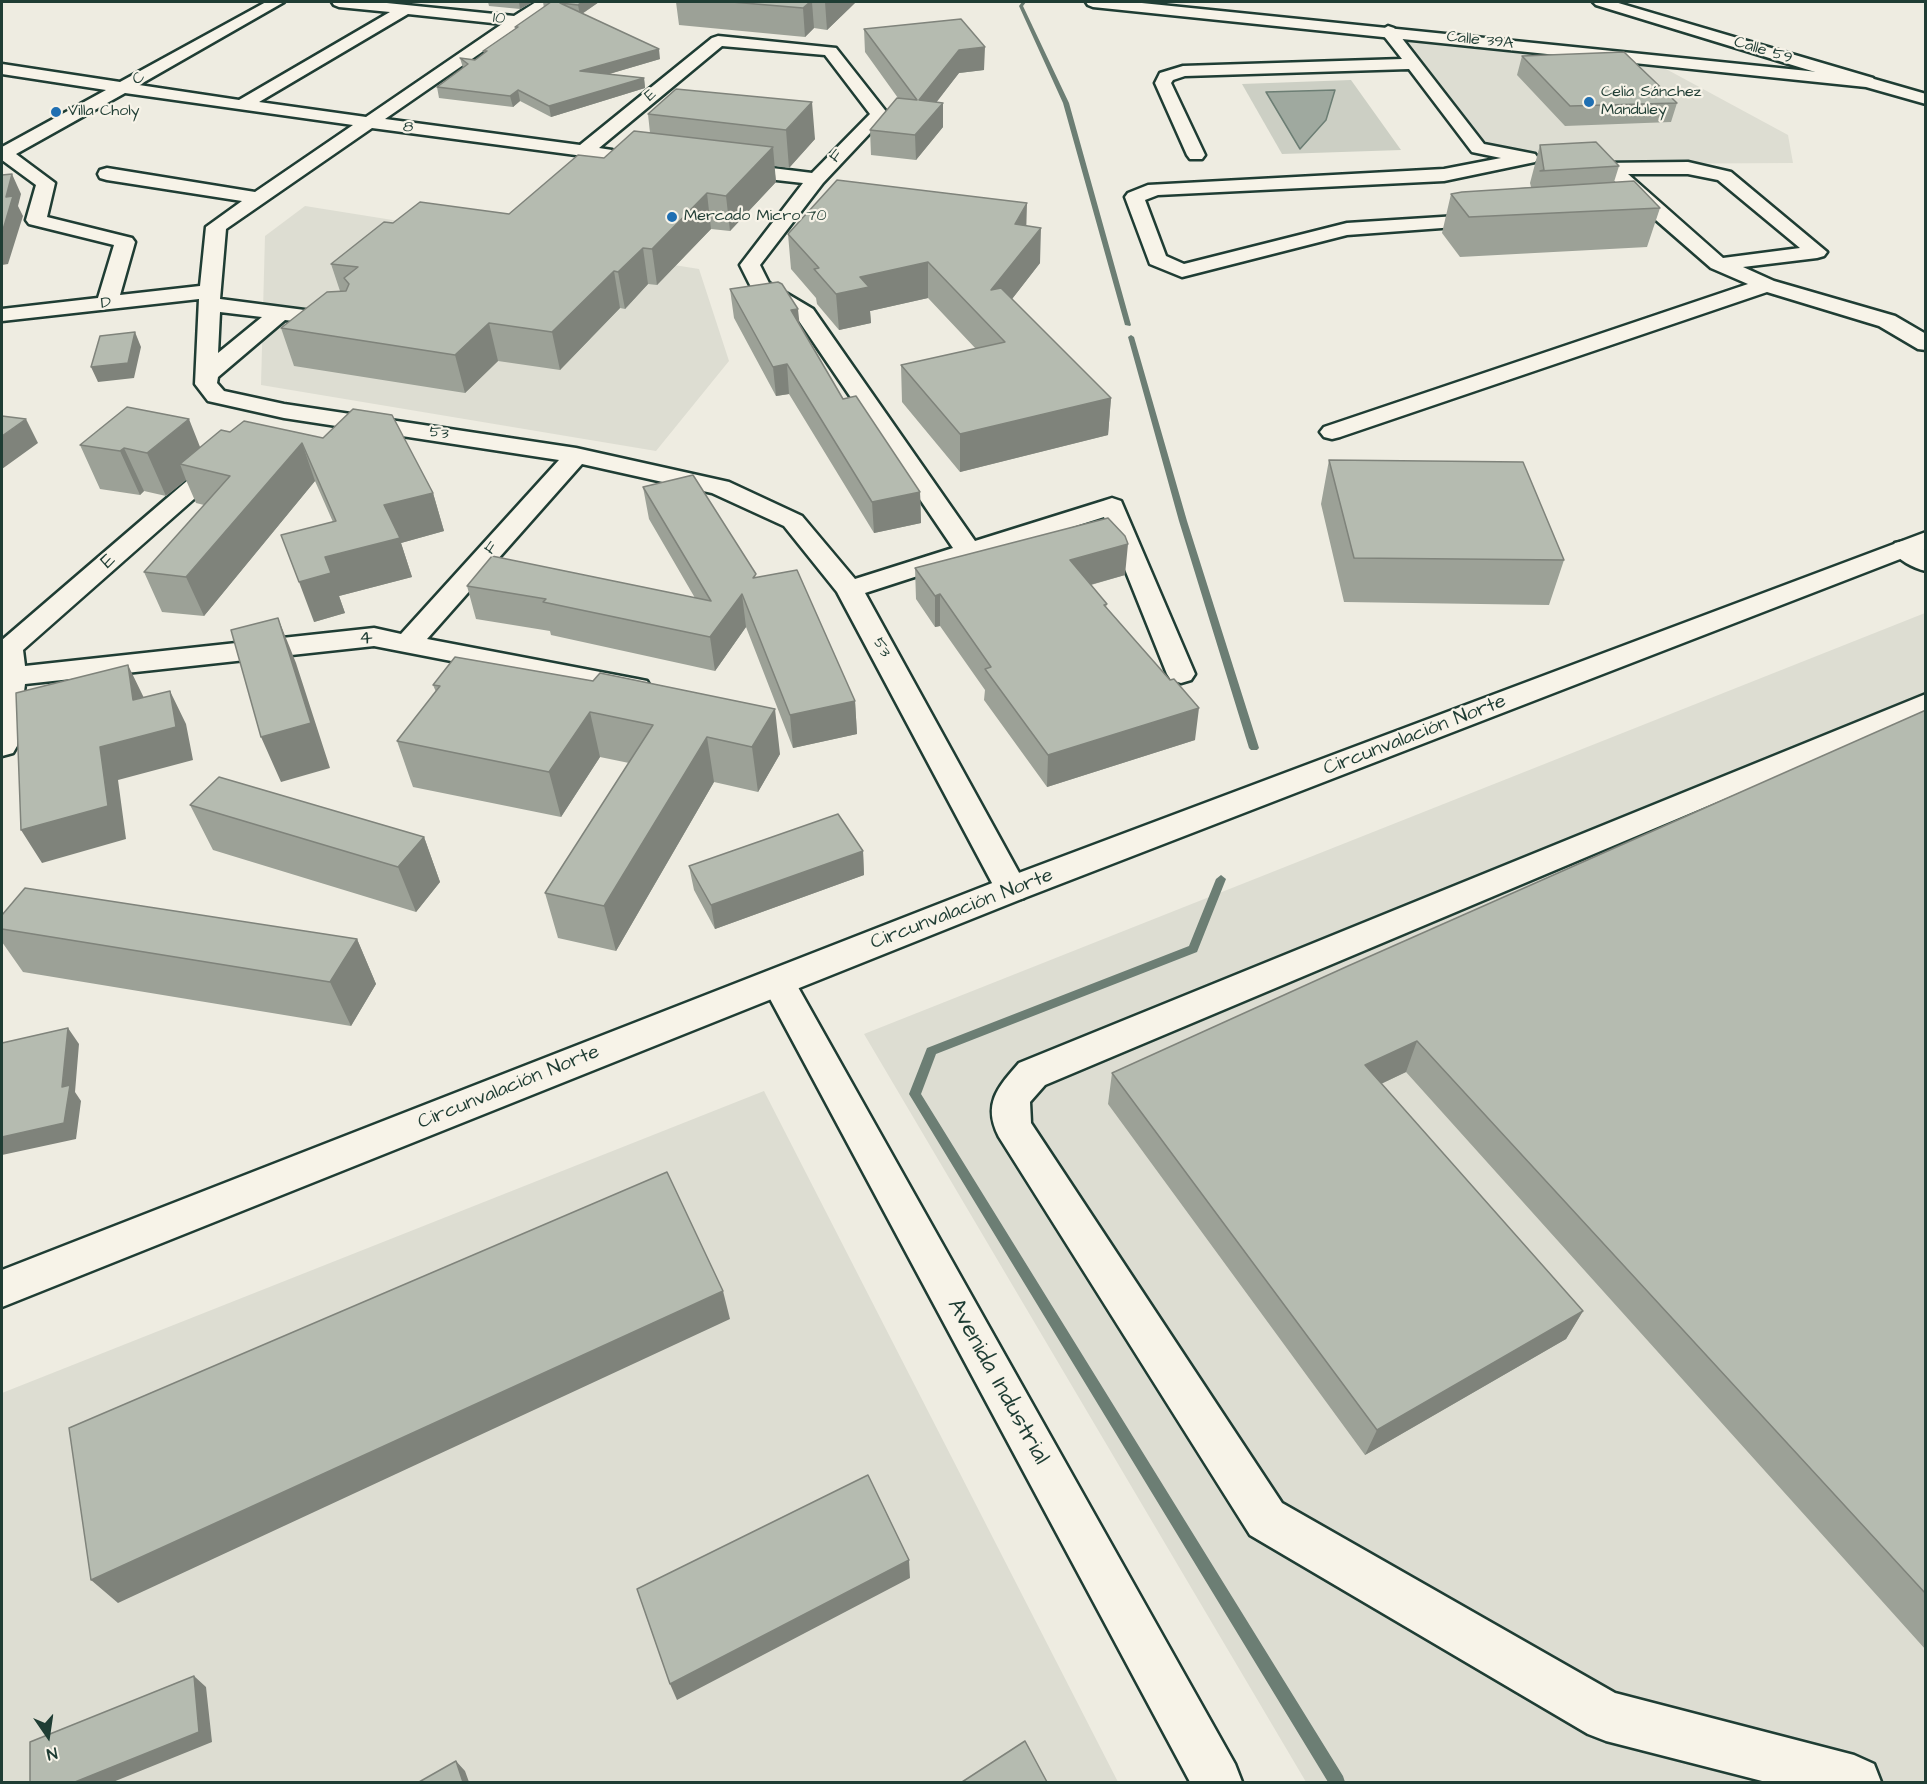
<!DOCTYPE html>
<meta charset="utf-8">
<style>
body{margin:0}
#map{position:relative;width:1927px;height:1784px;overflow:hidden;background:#eeece1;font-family:"Architects Daughter",sans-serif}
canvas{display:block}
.frame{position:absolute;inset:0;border:3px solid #1f3d34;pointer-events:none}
.north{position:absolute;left:18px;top:1706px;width:60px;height:60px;-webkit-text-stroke:4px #f7f3e8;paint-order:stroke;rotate:167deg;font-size:16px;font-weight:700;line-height:24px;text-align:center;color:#1f3d34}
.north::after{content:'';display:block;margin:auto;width:21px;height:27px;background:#1f3d34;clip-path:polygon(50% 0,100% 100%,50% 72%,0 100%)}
</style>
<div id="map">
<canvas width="1927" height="1784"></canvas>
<div class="frame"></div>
<div class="north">N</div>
</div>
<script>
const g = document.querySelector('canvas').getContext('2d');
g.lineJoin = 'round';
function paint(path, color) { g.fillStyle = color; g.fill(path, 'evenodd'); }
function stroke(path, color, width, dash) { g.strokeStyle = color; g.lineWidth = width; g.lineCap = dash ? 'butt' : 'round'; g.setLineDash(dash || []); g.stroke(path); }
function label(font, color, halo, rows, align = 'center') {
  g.font = font + ' "Architects Daughter",sans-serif'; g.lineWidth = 4.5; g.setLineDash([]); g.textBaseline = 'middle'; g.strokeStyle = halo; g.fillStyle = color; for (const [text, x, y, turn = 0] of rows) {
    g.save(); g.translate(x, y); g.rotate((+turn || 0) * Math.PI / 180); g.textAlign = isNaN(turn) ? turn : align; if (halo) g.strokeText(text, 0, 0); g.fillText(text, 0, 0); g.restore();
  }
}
paint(new Path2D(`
 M1413 39 1666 69 1788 135 1793 163 1614 164 1493 145 1477 137 1406 41Z
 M305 206 699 269 729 361 656 451 261 385 265 236Z
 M1925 613V1782H1306L864 1034Z
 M764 1091 1118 1782H2V1393Z`), '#ddddd2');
paint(new Path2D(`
 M1351 80 1401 150 1282 154 1242 84Z`), '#cccfc4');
const water = new Path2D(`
 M1335 90 1326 120 1300 149 1266 92Z`);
paint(water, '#9fa99f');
stroke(water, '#6c7e74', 1.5);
paint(new Path2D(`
 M1022 2H1026L1023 6 1069 103 1131 325 1130 326 1125 325 1063 103 1019 6Z
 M1131 335 1134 337 1187 521 1259 748 1257 750H1251L1249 748 1179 521 1128 337Z
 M1221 875 1226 879 1197 952 936 1054 921 1094 1343 1776 1345 1782H1328L909 1094 927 1048 1189 946 1216 879Z`), '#6c7e74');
const minor = new Path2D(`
 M266 2H284L139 85 239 100 390 12 339 7 334 5 332 2H377L514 16 536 2H552L550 5 385 119 580 145 712 38 718 36 836 48 888 114 823 183 760 265 769 283 813 309 975 541 1103 501 1112 498 1121 501 1195 674 1191 680 1181 683 1171 680 1167 674 1104 517 981 556 979 559 967 560 865 593 1028 889 1024 898 1012 901 1000 898 837 592 784 526 712 493 582 464 427 639 637 679 647 681 651 688 647 695 637 697 374 646 25 684 17 746 13 753 2 756V640L216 456 225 454 234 456 237 461 23 650 25 666 374 628 401 634 559 460 284 418 208 401 195 384 199 299 2 321V309L98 298 114 245 29 224 26 220 36 185 2 160V147L106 90 2 74V64L120 82ZM408 14 502 24 366 117 259 102ZM722 46 825 55 870 114 812 173 732 163 725 165 723 169 725 173 732 175 803 183 740 265 753 291 797 318 953 548 855 579 802 516 729 482 576 448 284 404 224 391 217 383 218 377 285 320 343 327 351 326 354 321 351 316 343 315 220 299 226 229 372 128 606 159 612 158 615 154 612 150 599 148ZM125 93 353 125 255 192 107 168 100 170 98 174 100 178 107 180 242 201 206 227 200 286 120 295 135 242 132 238 47 217 55 183 16 154ZM220 312 262 317 218 353Z
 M1593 2H1615L1873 78 1875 82 1873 86H1861L1596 5Z
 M1388 26 1394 28 1484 144 1535 154 1538 158 1535 162 1444 181 1158 195 1145 200 1166 256 1184 264 1347 223 1489 214 1496 216 1499 220 1496 224 1347 235 1182 277 1150 264 1125 197 1128 193 1148 185 1444 169 1501 158 1472 152 1409 69 1185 76 1173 80 1171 83 1205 155 1202 159H1190L1187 155 1155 83 1160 73 1183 66 1402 59 1380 31Z
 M1574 156 1601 163 1688 162 1731 172 1827 252 1824 256 1817 258 1743 267 1774 281 1895 316 1926 334V350L1918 349 1879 326 1767 292 1340 437 1332 439 1324 437 1320 432 1324 427 1748 284 1711 268 1649 214 1618 183 1582 168 1568 166 1565 162 1568 158ZM1628 174H1688L1718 180 1800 248 1723 258Z
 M1904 541 1913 543 1926 551V571C1913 568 1898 560 1891 549L1895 543Z
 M1926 694V714L1045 1085 1030 1102 1031 1123 1282 1503 1615 1693 1854 1755 1874 1764 1881 1782H1766L1606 1741 1588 1734 1250 1535 999 1137C982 1104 998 1087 1019 1063Z
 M778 969 790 973 1235 1764 1242 1782H1190L761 982 766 973Z`);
const major = new Path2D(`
 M1086 2H1132L1867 77 1926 94V104L1866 87 1093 7 1088 5Z
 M1926 532V549L1024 898 2 1307V1270L1000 880Z`);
stroke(minor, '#1f3d34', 5);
stroke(major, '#1f3d34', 5);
paint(minor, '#f7f3e8');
paint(major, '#f7f3e8');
paint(new Path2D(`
 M488 2H533L520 9 489 6Z
 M543 2H599L582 14 660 59 609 74 644 78 645 88 551 117 520 101 513 107 439 98 437 87 463 68 460 58 475 60 484 53 483 51 516 29 515 27 544 8Z
 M676 2H856L827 30 814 28 805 37 679 25Z
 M864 29 984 70 959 73 936 102 943 127 916 160 871 155 870 130 898 98 865 52Z
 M1522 56 1677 103 1671 122 1565 126 1517 75Z
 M676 89 815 139 789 168 774 166 776 182 730 231 711 229 657 285 648 284 625 309 620 308 560 370 498 361 465 393 294 366 281 328 340 291 331 264 393 223 509 214 604 158 650 133 648 114Z
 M1540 145 1619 166 1614 182 1660 208 1647 247 1460 257 1442 233 1451 194 1531 187 1530 183Z
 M1026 225 1040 263 1012 299 1111 398 1108 435 960 472 902 402 901 365 976 349 928 298 870 311 871 323 839 330 817 304 816 298 791 269 788 234Z
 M730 289 800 325 843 399 920 492 921 523 874 533 789 394 776 396 734 318Z
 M244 421 433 493 444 531 401 543 412 577 339 596 345 613 314 622 333 522 315 481 204 616 162 612 144 572 204 505 196 503 186 480 166 496 144 491 140 495 100 489 80 445 200 447 230 432Z
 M1329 460 1564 560 1549 605 1344 602 1321 504Z
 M643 487 757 578 855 701 857 734 793 748 746 627 715 671 551 635 550 631 476 619 467 586 695 598 649 519Z
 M915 568 1125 575 1091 585 1107 604 1106 607 1195 740 1047 787 984 700 985 690 940 626 935 627 916 599Z
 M455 657 780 754 758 792 714 782 616 951 558 938 545 893 629 763 600 757 561 817 413 787 397 741 436 692 433 685Z
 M1926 710V1650L1406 1072 1381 1084 1583 1311 1566 1339 1365 1455 1108 1104 1112 1073Z
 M190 805 424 837 440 882 416 912 213 850Z
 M863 851 864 875 715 929 694 890 689 866Z
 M2 915 357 939 376 984 351 1026 23 972 2 942Z`), '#9ca197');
paint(new Path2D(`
 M519 2H533L520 9Z
 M583 2H599L580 15 578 5Z
 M810 2H812L814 28 805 37 803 8Z
 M825 2H856L827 30Z
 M985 47 984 70 959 73 919 125V100L959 50Z
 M659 49 660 59 582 82 580 71Z
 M644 78 645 88 551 117 549 106Z
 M518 90 520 101 513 107 510 96Z
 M812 102 815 139 789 168 786 130Z
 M943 103V127L916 160 915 135Z
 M773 147 776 182 730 231 726 196Z
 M12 174 21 194 18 206 23 216 8 264 2 265V233L6 197Z
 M707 193 711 229 657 285 652 249Z
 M1027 203 1026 237 1015 224Z
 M1041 228 1040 263 991 326V290Z
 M643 248 648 284 625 309 618 272Z
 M928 262V298L870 311 871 323 839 330 836 294 860 277Z
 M614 271 620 308 560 370 552 332Z
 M798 309 801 338 791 310Z
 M489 323 498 361 465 393 455 355Z
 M135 332 141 347 134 378 98 382 91 367Z
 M787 364 789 394 776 396 773 367Z
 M1111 398 1108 435 960 472V434Z
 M26 419 38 443 2 469V436Z
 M189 419 206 462 180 464 186 480 166 496 147 453Z
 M302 443 315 481 204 616 186 577Z
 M124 448 144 491 140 495 120 451Z
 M920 492 921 523 874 533 872 502Z
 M433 493 444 531 401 543 412 577 339 596 345 613 314 622 299 582 325 557 384 505Z
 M1128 544 1125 575 1068 591 1070 560Z
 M742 594 746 627 715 671 710 637Z
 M940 594V626L935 627V596Z
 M278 618 296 663 330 768 281 782 261 737Z
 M128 665 144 698 133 700Z
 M170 691 186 724 193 760 118 780 126 839 42 863 21 830 100 747Z
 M855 701 857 734 793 748 790 715Z
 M1199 708 1195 740 1047 787 1048 755Z
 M775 709 780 754 758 792 752 747Z
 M590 712 600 757 561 817 549 772Z
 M707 737 714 782 616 951 604 906Z
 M424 837 440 882 416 912 398 867Z
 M863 851 864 875 715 929 711 905Z
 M357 939 376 984 351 1026 330 982Z
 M68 1028 79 1044 75 1092 81 1101 76 1139 2 1155V1137L62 1087Z
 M1417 1041 1406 1072 1355 1096 1365 1065Z
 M723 1291 730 1319 118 1603 91 1580Z
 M1583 1311 1566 1339 1365 1455 1377 1430Z
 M909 1560 910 1578 677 1700 670 1684Z
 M194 1676 206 1687 212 1742 113 1782H75Z
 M456 1761 465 1771 469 1782H463Z`), '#7f837b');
const building = new Path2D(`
 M543 2H583L578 5 560 3 659 49 580 71 644 78 549 106 518 90 510 96 437 87 468 64 460 58 475 60 487 51H483L518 27H515L551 2Z
 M732 2H810L803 8Z
 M961 19 985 47 959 50 919 100 943 103 915 135 870 130 897 98 917 100 864 29Z
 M1624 52 1677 103 1570 106 1522 56Z
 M676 89 812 102 786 130 648 114Z
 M634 131 773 147 726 196 707 193 652 249 643 248 618 272 614 271 552 332 489 323 455 355 281 328 327 292 346 291 349 284 344 278 358 267 331 264 384 222 393 223 420 202 509 214 578 155 604 158Z
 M1596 142 1619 166 1540 171 1544 170 1540 145Z
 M12 174 6 197 13 196 2 233V175Z
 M837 180 1027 203 1015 224 1041 228 991 290 1001 288 1111 398 960 434 901 365 1005 342 928 262 860 277 869 287 836 294 814 269 819 268 788 234Z
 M1634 181 1660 208 1469 217 1451 194 1462 192Z
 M778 282 782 284 798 309 791 310 843 399 856 396 920 492 872 502 787 364 773 367 730 289Z
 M135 332 128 363 91 367 100 336Z
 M127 407 189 419 147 453 124 448 120 451 80 445Z
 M353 409 392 415 433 493 384 505 400 538 325 557 331 573 299 582 281 535 336 521 302 443 186 577 144 572 230 476 180 464 221 430 230 432 244 421 323 438Z
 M2 416 26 419 2 436Z
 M1329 460 1523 462 1564 560 1354 558Z
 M693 475 756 574 753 578 797 570 855 701 790 715 742 594 710 637 543 602 546 599 467 586 492 556 711 601 643 487Z
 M1108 518 1125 536 1128 544 1070 560 1107 604 1104 605 1170 680 1174 679 1199 708 1048 755 985 669 991 667 940 594 935 596 915 568Z
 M278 618 311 723 261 737 231 630Z
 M455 657 593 681 600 673 775 709 752 747 707 737 604 906 545 893 653 725 590 712 549 772 397 741 440 686 433 685Z
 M128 665 133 700 170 691 176 727 100 747 108 806 21 830 16 693Z
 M1926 710V1594L1417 1041 1365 1065 1583 1311 1377 1430 1112 1073 1348 966Z
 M219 777 424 837 398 867 190 805Z
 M838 814 863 851 711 905 689 866Z
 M25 888 357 939 330 982 2 929V915Z
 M68 1028 62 1087 70 1085 64 1123 2 1137V1043Z
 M667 1172 723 1291 91 1580 69 1428Z
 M868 1475 909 1560 670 1684 637 1589Z
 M194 1676 199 1732 75 1782H30V1742Z
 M1025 1741 1047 1782H962Z
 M456 1761 463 1782H419Z`);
paint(building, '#b5bbb0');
stroke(building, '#7f837b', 1.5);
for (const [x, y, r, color] of [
 [1589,102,6,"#1f6fb2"],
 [56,112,6,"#1f6fb2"],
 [672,217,6,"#1f6fb2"]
]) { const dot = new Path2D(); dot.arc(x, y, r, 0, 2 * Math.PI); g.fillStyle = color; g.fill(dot); stroke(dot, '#f7f3e8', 2); }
label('16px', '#1f3d34', '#f7f3e8', [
 ["10",499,19,6],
 ["Calle 39A",1480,41,6],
 ["Calle 59",1763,51,17],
 ["C",139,79,-29],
 ["E",651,96,-39],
 ["8",408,128,7],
 ["F",837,157,-46],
 ["D",106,304,-6],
 ["53",439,434,9],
 ["F",492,549,-48],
 ["53",881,648,61]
]);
label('16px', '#1f3d34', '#f7f3e8', [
 ["Celia Sánchez",1601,93],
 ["Manduley",1601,111],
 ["Villa Choly",68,112],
 ["Mercado Micro 70",684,217]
], 'left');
label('20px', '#1f3d34', '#f7f3e8', [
 ["E",109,562,-41],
 ["4",366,639,-2],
 ["Circunvalación Norte",1415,736,-21],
 ["Circunvalación Norte",962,910,-21],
 ["Circunvalación Norte",509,1088,-22]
]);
label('24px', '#1f3d34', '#f7f3e8', [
 ["Avenida Industrial",997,1382,61]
]);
</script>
